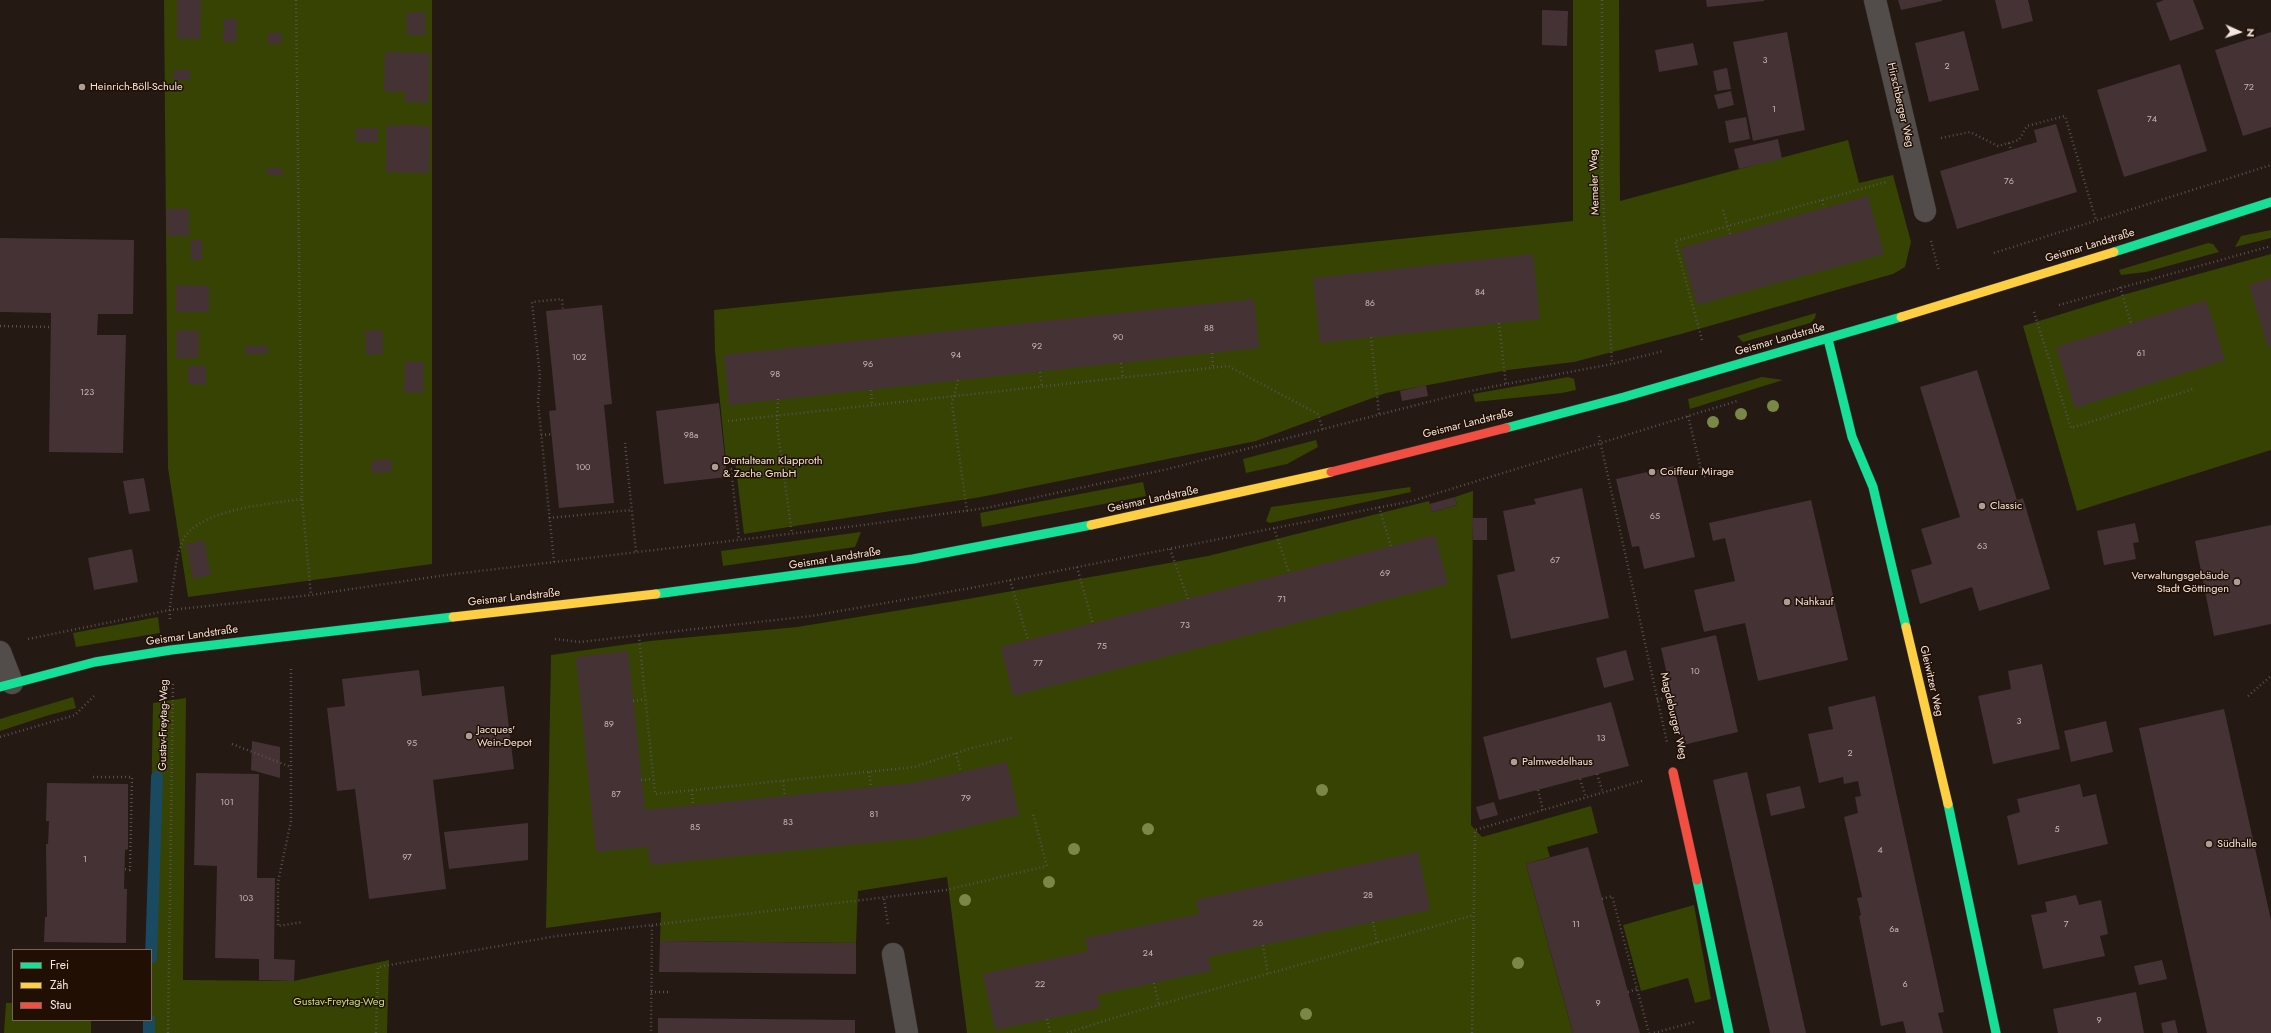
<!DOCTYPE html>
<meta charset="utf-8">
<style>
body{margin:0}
#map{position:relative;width:2271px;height:1033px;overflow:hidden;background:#241913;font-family:Jost,sans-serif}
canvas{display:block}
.legend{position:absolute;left:12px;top:949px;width:140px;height:72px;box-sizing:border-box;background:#210f04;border:1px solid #75655b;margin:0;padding:5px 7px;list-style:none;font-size:12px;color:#f4e6de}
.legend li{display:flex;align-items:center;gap:8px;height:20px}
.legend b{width:20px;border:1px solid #75655b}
.north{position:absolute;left:2219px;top:12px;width:40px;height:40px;-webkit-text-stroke:3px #210f04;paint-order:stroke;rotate:93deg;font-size:11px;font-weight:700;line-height:16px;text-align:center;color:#f4e6de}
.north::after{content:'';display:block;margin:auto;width:14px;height:18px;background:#f4e6de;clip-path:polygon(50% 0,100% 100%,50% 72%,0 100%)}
</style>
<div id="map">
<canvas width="2271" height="1033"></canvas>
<ul class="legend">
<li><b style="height:5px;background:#16e098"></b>Frei</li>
<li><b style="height:5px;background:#ffcf43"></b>Zäh</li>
<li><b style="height:5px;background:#f24e42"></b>Stau</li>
</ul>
<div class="north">N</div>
</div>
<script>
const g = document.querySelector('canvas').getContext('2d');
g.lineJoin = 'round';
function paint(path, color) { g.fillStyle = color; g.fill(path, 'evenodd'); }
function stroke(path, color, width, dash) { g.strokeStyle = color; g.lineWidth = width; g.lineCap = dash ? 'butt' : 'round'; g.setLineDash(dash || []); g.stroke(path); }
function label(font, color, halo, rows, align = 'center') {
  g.font = font + ' Jost,sans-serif'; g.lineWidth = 3; g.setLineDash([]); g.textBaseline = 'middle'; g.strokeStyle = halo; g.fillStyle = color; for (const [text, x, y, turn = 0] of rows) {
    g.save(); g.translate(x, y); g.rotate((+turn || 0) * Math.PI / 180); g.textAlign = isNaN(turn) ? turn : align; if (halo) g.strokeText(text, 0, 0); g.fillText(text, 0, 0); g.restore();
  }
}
paint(new Path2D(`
 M164 0H432V564L188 597 168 468Z
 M1573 0H1619L1620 201 1848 140 1859 183 1893 175 1911 242 1905 267 1893 274 1681 334 1574 362 1508 370 1386 393 1256 441 981 497 744 534 735 461 726 462 715 351 714 310 1573 221Z
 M2271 230V238L2235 247 2241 236Z
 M2208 243 2213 244 2219 252 2146 272 2121 275 2119 270Z
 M2271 254V450L2077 511 2023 326 2126 294Z
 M1816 313 1815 318 1810 323 1743 342 1737 336Z
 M1568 377 1574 379 1576 390 1562 393 1475 402 1473 394Z
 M1762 377 1783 380 1690 409 1688 399Z
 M1316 440 1318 447 1287 464 1246 473 1243 459Z
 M1143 482 1146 496 982 527 980 513Z
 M1410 487 1411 492 1270 523 1266 521 1271 507Z
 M1473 491 1471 825 1482 837 1591 806 1598 833 1547 847 1550 857 1526 864 1573 1033H967L947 877 858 891 856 943 660 941 661 912 546 928 551 655 650 641 797 627 962 600 1208 556 1429 501 1432 512 1457 505 1455 497Z
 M861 532 855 547 723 566 721 551Z
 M158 617 160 633 76 647 73 633Z
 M73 697 76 708 46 716 0 731V719Z
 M186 698 183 980 294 981 389 960 387 1033H143L144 1020H151V950H146L150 866 153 703Z
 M1694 905 1711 999 1695 1003 1688 978 1641 991 1623 925Z
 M6 1003H13V1020H91V1033H4Z`), '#364303');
stroke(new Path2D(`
 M151 958 157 777
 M149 1033V1020`), '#1a4a61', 12);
paint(new Path2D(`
 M177 0H201L200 39 177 38Z
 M1706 0H1764V1L1707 7Z
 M1898 0H1942V1L1901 10Z
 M1995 0H2028L2033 21 2002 29Z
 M2164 0H2193L2204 29 2170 41 2156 3Z
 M1542 10 1568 11 1567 46 1542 45Z
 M425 12 426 35H407L406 13Z
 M224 19H237L236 42H223Z
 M1964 31 1979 90 1929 102 1915 43Z
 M1787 32 1805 130 1753 141 1733 42Z
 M2271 32V127L2243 136 2215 50Z
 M268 33H282L281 44H268Z
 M1693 43 1698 65 1659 72 1655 50Z
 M385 52 430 53 428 103 405 102V92L384 91Z
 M2180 64 2207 151 2124 177 2097 90Z
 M1727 68 1731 89 1717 91 1713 71Z
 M174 70H190V80H174Z
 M1731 91 1734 105 1718 109 1714 95Z
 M1746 117 1750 139 1729 143 1725 121Z
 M2056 124 2077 192 1957 229 1940 171 2037 142 2034 130Z
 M407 125 430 126 429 173 386 172V126Z
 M356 128H378V142H356Z
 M1778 139 1782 159 1739 169 1734 149Z
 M267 168H282L283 175H267Z
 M1868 196 1884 254 1697 305 1681 248Z
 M166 209H189V236H167Z
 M0 238 134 240 133 314H98L97 335H126L123 453 49 452 51 313 0 312Z
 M191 240H202V260H191Z
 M1533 254 1540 319 1320 343 1313 278Z
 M2271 278V346L2268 347 2249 285Z
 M176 285 209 286V312H176Z
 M1254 299 1259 348 729 405 724 355Z
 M2206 300 2225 360 2075 408 2056 347Z
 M602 305 612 404 604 405 614 503 559 508 549 411 556 410 546 311Z
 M177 330 199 331 198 358H176Z
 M382 330 383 354 366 355 365 331Z
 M245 346H268L267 354H245Z
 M405 362H424L423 393 404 392Z
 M188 366H206V385L188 384Z
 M1977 370 2017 500 2023 498 2050 589 1979 611 1972 587 1920 604 1911 570 1932 564 1921 529 1960 517 1920 387Z
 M1426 385 1428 396 1402 401 1400 391Z
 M719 403 727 477 664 484 656 411Z
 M391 459 392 472 372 473 371 461Z
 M1674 466 1695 557 1644 569 1639 546 1632 547 1616 479Z
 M144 478 150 511 129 514 123 481Z
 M1582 488 1609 618 1511 639 1497 575 1515 571 1503 511 1536 504 1534 499Z
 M1455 497 1457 505 1432 512 1429 504Z
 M1811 500 1848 660 1758 681 1745 623 1704 632 1694 590 1735 581 1725 538 1713 541 1709 523Z
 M1472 518H1487V540H1473Z
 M2135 523 2139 542 2133 543 2136 559 2104 565 2097 531Z
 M2271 525V624L2214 636 2195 541Z
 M1435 535 1448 584 1013 696 1001 647Z
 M204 540 211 575 193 579 186 544Z
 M132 549 138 582 94 590 88 558Z
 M1716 635 1738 732 1683 745 1661 648Z
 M1626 650 1634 680 1604 688 1596 658Z
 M628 651 645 810 914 783 1007 762 1019 815 920 838 650 865 648 847 596 852 576 657Z
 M2042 664 2060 749 1993 764 1978 696 2011 689 2008 671Z
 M419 670 422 696 504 686 514 769 433 780 446 889 369 899 355 789 337 791 327 708 345 706 342 679Z
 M1875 696 1944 1012 1938 1013 1943 1033H1906L1903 1021 1881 1026 1859 916 1861 915 1857 898 1862 897 1844 817 1858 813 1855 797 1861 796 1858 781 1844 784 1843 777 1819 783 1808 734 1833 729 1828 707Z
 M1611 702 1629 766 1499 800 1483 737Z
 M2224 709 2271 920V1033H2207L2139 728Z
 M2106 721 2113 752 2071 762 2064 731Z
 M252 741 280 747V778L251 770Z
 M1747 772 1779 912 1806 1033H1770L1751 950 1713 780Z
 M196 773 259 774 257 878H275L274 959 295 960 294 981 259 980V959L215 958 217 866 194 865Z
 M47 783 128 784V849L125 850 124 889H127L126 943 44 942 45 917H47L46 844H48L49 821H46Z
 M2080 784 2083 797 2096 794 2108 844 2018 865 2007 816 2020 812 2017 799Z
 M1800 786 1805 808 1771 816 1766 794Z
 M1494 802 1498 815 1480 820 1476 807Z
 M528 823V860L449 869 444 832Z
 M1588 847 1628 992 1640 1033H1573L1555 968 1526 864Z
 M1418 852 1430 910 1208 957 1211 971 1097 995 1100 1008 995 1030 983 974 1088 951 1085 938 1199 914 1196 900Z
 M2076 895 2079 905 2101 900 2108 934 2100 936 2105 956 2043 969 2031 915 2047 912 2045 902Z
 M660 941 856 943V974L659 972Z
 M2162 960 2167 979 2139 985 2134 966Z
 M2136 992 2144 1033H2058L2053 1009Z
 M658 1018 855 1020V1033H658Z
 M2175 1020 2178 1033H2163L2161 1023Z`), '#453235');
const street = new Path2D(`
 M1875 0 1925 211
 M0 652 12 683
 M893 954 907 1033`);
const fast = new Path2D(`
 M2114 252 2271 202
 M1828 339 1852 437 1873 487 1906 627
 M1506 428 1624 397 1901 317
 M656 594 913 559 1091 525
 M0 687 95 662 171 650 453 617
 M1948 804 1996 1033
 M1697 880 1729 1033`);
const slow = new Path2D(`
 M1901 317 2114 252
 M1091 525 1331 472
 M453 617 656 594
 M1906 627 1948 804`);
const jam = new Path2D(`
 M1331 472 1506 428
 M1673 772 1697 880`);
stroke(street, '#3f3731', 23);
stroke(fast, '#3f3731', 10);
stroke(slow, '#3f3731', 10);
stroke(jam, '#3f3731', 10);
stroke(new Path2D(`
 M296 0 302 499 311 595
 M1602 0V181L1612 364
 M1941 138 1970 132 1998 146 2019 140 2027 126 2065 116 2096 220
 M2009 143 2011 150
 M1822 200 1824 208
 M1723 210 1730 234
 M1931 241 1939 271
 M1994 253 2271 165
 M2120 287 2131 323
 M2059 305 2271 246
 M2034 312 2071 428 2193 389
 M1499 323 1506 385
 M0 326 51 327
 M1371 337 1379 414
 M1702 340 1675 241 1886 182
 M1212 353 1213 368
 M1121 363 1123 378
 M1040 372 1042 387
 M958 380 952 404 967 511
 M871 390 872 405
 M778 399 777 426 792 534
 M1688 416 1703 477 1719 472
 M728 421 1228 366 1318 414 1323 430
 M541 435 552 434
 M1599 436 1667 742
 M625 443 636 552
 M727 470 731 469 739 540
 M1379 507 1391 546
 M549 518 632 510
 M1274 528 1289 572
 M1170 549 1188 599
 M554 562 538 402 540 376 532 302 562 299 563 309
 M1077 567 1093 624
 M1010 580 1028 640
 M170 619C169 605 172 592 174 579 176 564 178 544 188 533 211 508 270 504 302 499
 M639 636 655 794 914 767 972 748 1012 738
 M28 639 170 610 311 595 446 575 863 525 986 508 1168 469 1475 390 1612 364 1663 351
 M555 639 580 642 811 616 971 588 1412 501 1737 401
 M291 669V821L278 882V926L303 922
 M2248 696 2271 676
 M1657 700 1672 696
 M633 701 645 699
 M0 737 75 715 94 696
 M232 744 291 767
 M956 753 961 772
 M869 772 871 787
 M1597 774 1603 793
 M93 777H132L130 870 125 869
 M1580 779 1586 798
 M641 780 653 779
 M783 781 785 796
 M692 790 693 806
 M1538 790 1543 810
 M884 899 888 924
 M1602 899 1612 896 1649 1033
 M1373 922 1377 943
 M652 925 946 890 1047 866 1033 814
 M1263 945 1268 974
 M1154 983 1159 1005
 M651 992H668
 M1628 992 1637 989
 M1047 1019 1050 1033
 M168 1033 173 682
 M376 1033 378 967 557 936 652 925 651 1033
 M1067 1033 1120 1016 1474 915
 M1472 1033 1475 830 1642 781
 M1654 1033 1694 1022`), '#56524e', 2.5, [1, 3]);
stroke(street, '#524d4a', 22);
stroke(fast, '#16e098', 9);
stroke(slow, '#ffcf43', 9);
stroke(jam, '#f24e42', 9);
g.fillStyle = '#798846';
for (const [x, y] of [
 [1773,406],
 [1741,414],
 [1713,422],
 [1322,790],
 [1148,829],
 [1074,849],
 [1049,882],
 [965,900],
 [1518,963],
 [1306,1014]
]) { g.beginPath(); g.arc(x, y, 6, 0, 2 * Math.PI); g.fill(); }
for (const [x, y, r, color] of [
 [82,87,4,"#ab9e97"],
 [715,467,4,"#ab9e97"],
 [1652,472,4,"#ab9e97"],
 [1982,506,4,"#ab9e97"],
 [2237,582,4,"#ab9e97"],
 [1787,602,4,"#ab9e97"],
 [469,736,4,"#ab9e97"],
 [1514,762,4,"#ab9e97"],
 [2209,844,4,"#ab9e97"]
]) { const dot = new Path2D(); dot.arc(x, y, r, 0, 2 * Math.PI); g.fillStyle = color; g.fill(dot); stroke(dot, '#210f04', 1.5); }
label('9px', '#c8b9b4', null, [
 ["3",1765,61],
 ["2",1947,67],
 ["72",2249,88],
 ["1",1774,110],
 ["74",2152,120],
 ["76",2009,182],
 ["84",1480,293],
 ["86",1370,304],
 ["88",1209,329],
 ["90",1118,338],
 ["92",1037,347],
 ["61",2141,354],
 ["94",956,356],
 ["102",579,358],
 ["96",868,365],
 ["98",775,375],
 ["123",87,393],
 ["98a",691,436],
 ["100",583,468],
 ["65",1655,517],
 ["63",1982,547],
 ["67",1555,561],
 ["69",1385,574],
 ["71",1282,600],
 ["73",1185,626],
 ["75",1102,647],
 ["77",1038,664],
 ["10",1695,672],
 ["3",2019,722],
 ["89",609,725],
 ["13",1601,739],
 ["95",412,744],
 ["2",1850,754],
 ["87",616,795],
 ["79",966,799],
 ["101",227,803],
 ["81",874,815],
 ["83",788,823],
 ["85",695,828],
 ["5",2057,830],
 ["4",1880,851],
 ["97",407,858],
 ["1",85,860],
 ["28",1368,896],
 ["103",246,899],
 ["26",1258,924],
 ["11",1576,925],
 ["7",2066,925],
 ["6a",1894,930],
 ["24",1148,954],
 ["22",1040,985],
 ["6",1905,985],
 ["9",1598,1004],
 ["9",2099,1021]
]);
label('11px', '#f4e6de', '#210f04', [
 ["Heinrich-Böll-Schule",90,87],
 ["Dentalteam Klapproth",723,461],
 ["& Zache GmbH",723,474],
 ["Coiffeur Mirage",1660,472],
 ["Classic",1990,506],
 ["Verwaltungsgebäude",2229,576,"right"],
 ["Stadt Göttingen",2229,589,"right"],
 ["Nahkauf",1795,602],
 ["Jacques'",477,730],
 ["Wein-Depot",477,743],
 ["Palmwedelhaus",1522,762],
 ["Südhalle",2217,844]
], 'left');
label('11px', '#f4e6de', '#210f04', [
 ["Hirschberger Weg",1900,105,77],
 ["Memeler Weg",1595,182,-92],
 ["Geismar Landstraße",2090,246,-17],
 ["Geismar Landstraße",1780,340,-16],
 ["Geismar Landstraße",1468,424,-14],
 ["Geismar Landstraße",1153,500,-12],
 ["Geismar Landstraße",835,559,-9],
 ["Geismar Landstraße",514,598,-6],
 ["Geismar Landstraße",192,636,-8],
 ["Gleiwitzer Weg",1931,681,77],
 ["Magdeburger Weg",1673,716,77],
 ["Gustav-Freytag-Weg",164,725,-89]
]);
label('11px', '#bfe26f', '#210f04', [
 ["Gustav-Freytag-Weg",339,1002]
]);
</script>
